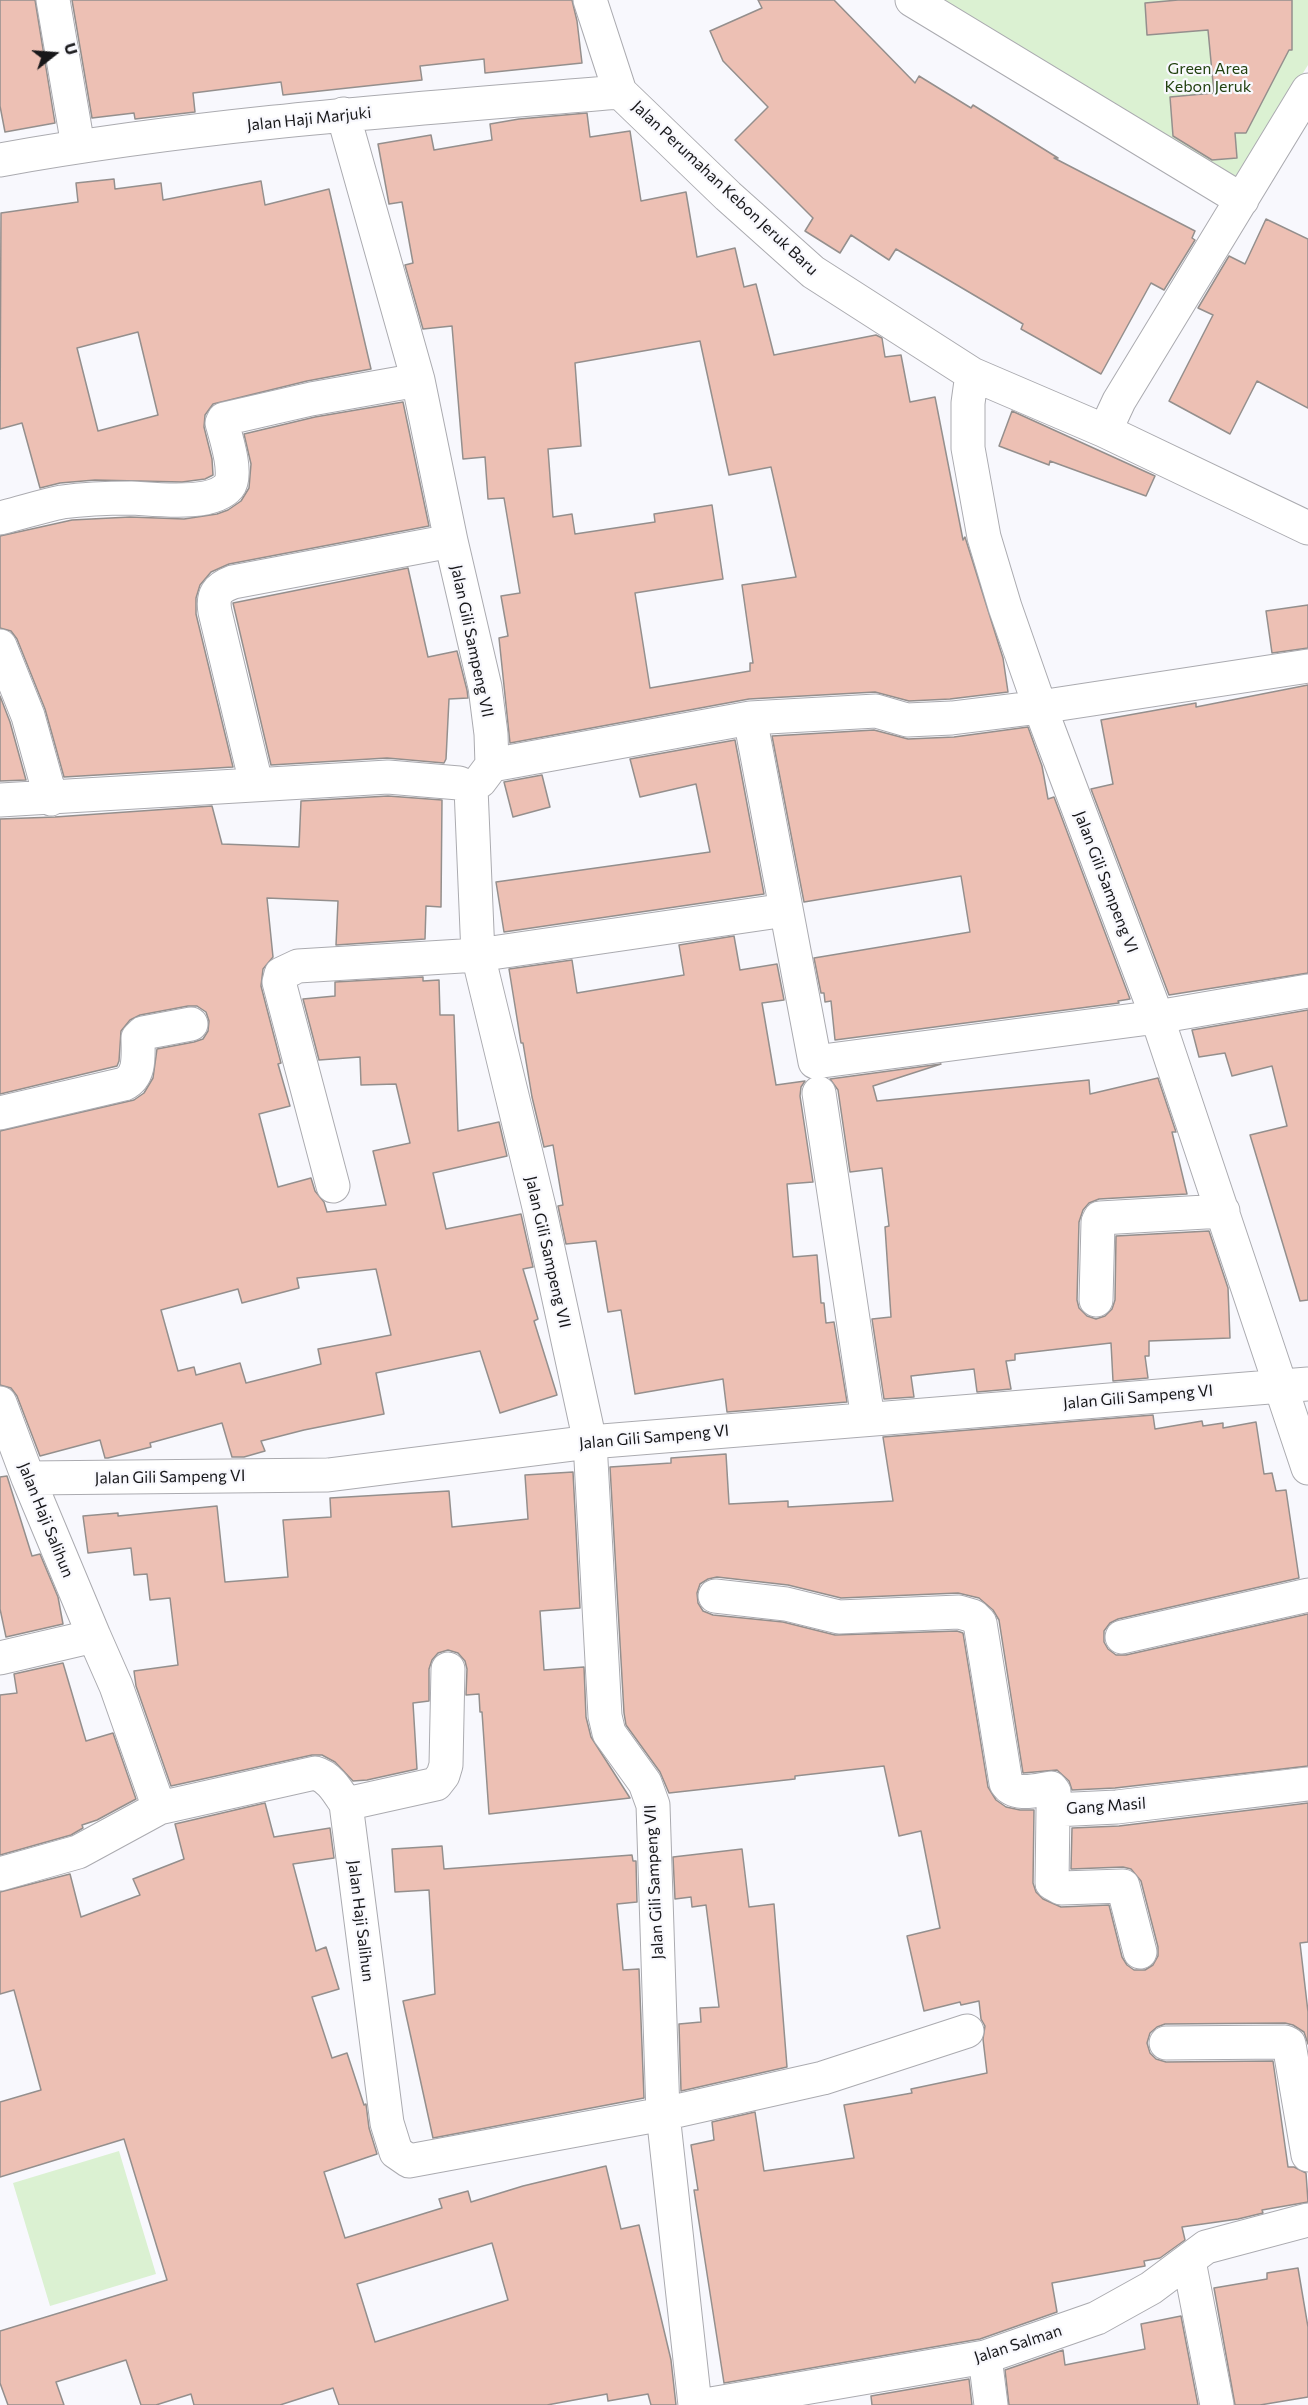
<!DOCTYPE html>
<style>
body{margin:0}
#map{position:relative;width:1308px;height:2405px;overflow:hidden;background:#f8f8fd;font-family:Commissioner,sans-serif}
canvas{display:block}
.north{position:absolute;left:24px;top:24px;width:60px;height:60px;-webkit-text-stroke:4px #f8f8fd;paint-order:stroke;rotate:73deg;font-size:16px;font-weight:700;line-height:24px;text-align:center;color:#18181a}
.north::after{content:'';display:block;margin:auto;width:21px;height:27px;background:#18181a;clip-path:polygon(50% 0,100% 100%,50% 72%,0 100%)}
</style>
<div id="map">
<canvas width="1308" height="2405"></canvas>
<div class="north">U</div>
</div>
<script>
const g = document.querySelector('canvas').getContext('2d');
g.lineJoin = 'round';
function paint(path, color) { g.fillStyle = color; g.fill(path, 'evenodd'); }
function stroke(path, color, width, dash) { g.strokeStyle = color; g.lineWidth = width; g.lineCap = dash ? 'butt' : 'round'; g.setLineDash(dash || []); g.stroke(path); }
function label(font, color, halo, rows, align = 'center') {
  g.font = font + ' Commissioner,sans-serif'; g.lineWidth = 4.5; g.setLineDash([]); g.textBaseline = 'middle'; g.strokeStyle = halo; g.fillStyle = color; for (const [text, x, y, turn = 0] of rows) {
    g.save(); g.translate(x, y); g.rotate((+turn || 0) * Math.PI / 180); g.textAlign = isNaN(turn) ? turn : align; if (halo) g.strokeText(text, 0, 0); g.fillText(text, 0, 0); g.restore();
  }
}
paint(new Path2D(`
 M933 0H1308V65L1233 185Z
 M119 2151 156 2274 50 2306 13 2183Z`), '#dbf1d2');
const building = new Path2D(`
 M0 0H35L55 123 5 132 0 106Z
 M72 0H572L577 21 582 63 485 73 484 59 420 66 422 80 283 95 281 82 193 93 195 112 135 119 134 113 92 118Z
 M758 0H834L915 83 919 76 971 108 973 105 1058 158H1054L1195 231 1192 238 1195 240 1164 290 1151 283 1101 374 1021 329 1023 324 896 249 889 260 851 235 840 253 805 231 813 218 735 140 768 107 723 61 710 31 762 8Z
 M1178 0H1292V50H1289L1246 133H1235L1237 158 1212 160 1173 136 1170 97 1214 93 1208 30 1147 35 1145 3Z
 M587 113 590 137 630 131 641 201 686 192 697 257 735 248 744 287 756 284 774 355 876 335 882 338 885 357 901 355 910 402 935 397 963 540 965 537 1003 658 1008 692 950 699 909 701 875 692 749 699 510 743 499 638 508 636 501 596 520 593 504 498 488 499 485 457 463 459 452 326 423 329 405 265 413 263 402 202 389 204 378 144 431 135 434 150 492 140 490 124 519 119ZM700 341 729 475 771 467 796 577 742 585 753 663H750V671L650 688 635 593 723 579 712 505 654 514 655 522 575 534 572 514 553 517 548 449 581 446 575 363Z
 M114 179 115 189 161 183 163 200 261 181 265 205 329 189 371 369 307 381 213 404 205 415 204 427 212 459 213 475 205 479 182 482 95 480 60 483 40 488 22 423 0 429 1 213 78 202 76 183ZM138 332 158 415 98 431 77 348Z
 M1266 219 1308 239V408L1257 381 1230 434 1169 401 1213 315 1198 308 1229 256 1245 264Z
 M403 402 429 526 229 564 211 572 200 585 196 598V614L233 767 64 777 45 709 17 639 11 631 0 628V536L72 520 130 517 184 519 217 514 228 510 241 501 249 488 251 464 244 434 315 417Z
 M1012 411 1155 476 1146 496 1050 461 1049 465 999 446Z
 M408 568 428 657 457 651 467 690 468 698 449 699 446 759 444 763 387 758 271 765 233 603Z
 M1308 605V648L1272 653 1266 611Z
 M1308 685V973L1169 995 1091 789 1113 784 1101 720 1196 703V707Z
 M0 696 10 722 26 780 0 781Z
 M1028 727 1042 766 1048 799 1054 797 1130 999 1118 1001 1119 1003 835 1040 831 1001 825 1002 824 993H821L814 958 970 932 961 876 804 902 772 736 874 730 908 739 954 737Z
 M735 740 764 894 504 932 496 882 710 852 696 784 640 797 630 759Z
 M542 775 550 807 513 817 504 782Z
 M388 796 442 800 441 907 426 906 425 939 336 945 338 901 267 898 273 957 263 969 261 986 281 1063 278 1064 290 1106 259 1114 278 1187 311 1178 315 1191 324 1202 327 1212 386 1205 373 1151 410 1143 396 1084 361 1085 360 1057 319 1060 303 999 335 996V982L423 977V981L439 980 440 1015H454L458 1131 499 1122 507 1156 433 1173 446 1229 521 1214 533 1267 523 1269 538 1319 534 1321 557 1395 500 1413 480 1351 376 1373 384 1414 304 1430 261 1441 265 1451 244 1457H232L222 1423 150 1443 151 1447 108 1458H105L100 1440 40 1456 17 1396 11 1388 0 1385V1131L134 1100 144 1093 153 1078 157 1049 194 1042 203 1039 208 1031 209 1021 206 1012 197 1006H188L140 1015 130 1020 121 1031 119 1061 117 1066 0 1094V819L55 817 212 806 222 844 299 847 301 801ZM376 1269 391 1335 318 1349 321 1364 246 1383 240 1363 196 1375 194 1367 178 1371 161 1310 238 1289 242 1303 299 1288 297 1278Z
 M734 936 740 970 777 964 784 1000 762 1003 776 1085 805 1081 801 1087 800 1096 813 1182 787 1184 793 1257 817 1255 821 1303H824L826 1323 834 1322 847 1402 727 1412 723 1379 635 1394 621 1310 608 1312 596 1241 566 1244 558 1206 563 1205 553 1145 544 1147 532 1097 523 1043H521L509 969 572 960 577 993 684 975 679 945Z
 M1308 1010V1300L1300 1301 1250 1135 1287 1126 1272 1066 1232 1076 1225 1053 1199 1057 1192 1030Z
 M941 1064 873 1086 877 1101 1089 1080 1090 1094 1158 1078 1176 1132H1172L1187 1194 1099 1199 1089 1203 1083 1210 1079 1222 1077 1300 1079 1308 1087 1316 1096 1319 1105 1316 1112 1309 1115 1300 1116 1236 1209 1231 1228 1288 1230 1338 1149 1341V1356H1145L1148 1378 1113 1381 1111 1343 1015 1354V1360L1006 1361 1011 1389 977 1392 974 1369 911 1376 914 1397 884 1399 872 1319 891 1317 885 1227 889 1226 882 1168 850 1172 838 1090 830 1079Z
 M1153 1415 1155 1429 1202 1421 1203 1426 1223 1423V1428L1256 1422 1264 1474 1272 1473 1276 1491 1286 1490 1299 1578 1118 1619 1110 1623 1104 1631V1642L1108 1649 1116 1655H1126L1308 1614V1766L1115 1788 1072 1790 1069 1781 1057 1770 1023 1773 999 1620 993 1610 979 1598 958 1593 841 1598 788 1585 717 1577 708 1579 700 1584 697 1593 698 1603 703 1611 713 1615 783 1622 835 1635 957 1631 963 1633 988 1787 996 1800 1006 1807 1020 1810H1034L1033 1883 1036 1892 1043 1899 1061 1907 1109 1905 1122 1957 1127 1965 1134 1970H1145L1153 1965 1158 1956V1947L1141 1881 1131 1869 1123 1867 1071 1869 1072 1828 1119 1826 1308 1803V1942L1300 1943 1308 2012V2044L1304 2032 1293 2025 1285 2023 1165 2024 1157 2027 1150 2033 1147 2043 1150 2053 1156 2059 1166 2062 1273 2061 1288 2167H1294L1306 2173 1308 2202 1262 2210 1263 2213 1238 2219 1182 2227 1185 2240 1160 2258 1144 2261 1145 2266 1052 2283 1057 2312 980 2339 724 2383 694 2190H698L691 2145 714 2140 712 2122 755 2112 764 2171 854 2158 844 2105 912 2093 911 2089 987 2073 983 2039 985 2026 981 2019 979 2001 961 2005 960 2002 924 2011 907 1936 940 1928 921 1831 899 1836 884 1766 795 1776V1779L669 1793 660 1772 626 1725 624 1713 610 1467 671 1463V1458L726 1454 729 1504 788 1501V1507L893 1501 883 1437Z
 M573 1472 580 1608 540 1611 544 1670 584 1667 586 1717 591 1737 630 1798 489 1814 482 1712H480L479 1694 466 1695 467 1669 465 1661 458 1653 448 1650 438 1653 432 1660 429 1669V1701L413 1703 417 1769 367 1780 353 1781 335 1762 322 1755H312L171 1786 136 1686 134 1671 178 1665 170 1598 150 1600 147 1574 134 1575 131 1548 88 1553 83 1516 118 1513V1516L217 1506 225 1582 288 1577 283 1520 331 1517 330 1498 449 1491 452 1527 528 1519 525 1475Z
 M7 1476 32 1556 40 1554 58 1597 63 1624 6 1637 0 1609V1477Z
 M63 1663 86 1741 113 1733 136 1799 97 1820 82 1825 83 1828 71 1835 0 1855V1695L17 1693 14 1674Z
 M265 1803 274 1837 330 1828 334 1858 293 1864 316 1951 326 1947 339 1989 312 1997 332 2058 347 2053 364 2105 366 2104 369 2128 377 2154 324 2172 345 2238 442 2208 439 2199 468 2191 471 2202 523 2186 606 2166 621 2229 639 2225 671 2360 676 2405H651L648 2394 608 2401 607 2394 547 2405H339L333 2388 280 2405H194L191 2394 156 2405H141L126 2360 56 2382 64 2405H8L0 2383V2331L167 2280 124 2139 0 2177V2102L41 2090 14 1990 0 1994V1892L70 1874 81 1917 140 1895 133 1879 184 1859 175 1824ZM492 2243 508 2300 375 2342 357 2284Z
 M442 1846 444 1869 632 1855 633 1861H636L637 1902 617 1904 623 1970 639 1969 644 2098 433 2138 403 2001 435 1994 429 1890 395 1892 392 1849Z
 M742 1849 749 1907 774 1904 787 2067 681 2091 679 2024 701 2022 700 2008 719 2007 706 1905 692 1907 691 1897 675 1899 673 1857Z
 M1298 2268 1308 2327V2397L1260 2405H1235L1214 2288 1267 2279V2273Z
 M1181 2316 1198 2405H1009L1005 2370 1063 2350 1065 2365 1145 2349 1141 2324Z
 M969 2379 972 2405H872L871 2396Z`);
paint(building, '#edc0b4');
stroke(building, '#948f8d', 1.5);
const street = new Path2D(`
 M53 0 78 146
 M590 0 620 92 728 196 813 272 972 374 1105 431 1308 528
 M912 0 1242 200
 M343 114 418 380 451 541 485 687 491 734 492 765 480 781 471 788 478 955 539 1207 590 1442 605 1716 609 1733 645 1783 653 1805 663 2114 695 2405
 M0 160C205 123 413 109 620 92
 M972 374 968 403V448L984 537 1005 607 1040 707 1157 1017 1308 1468
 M1105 431 1119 401 1308 90
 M0 518C21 513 42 506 62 502 84 499 109 498 131 498 155 499 212 507 229 486 238 475 226 437 222 423L224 419 311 399 418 380
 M0 646 28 716 51 799
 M750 718 815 1062 1157 1017 1308 991
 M492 765 750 718 876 711 907 720 952 718 1040 707 1308 666
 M256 783 215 612C212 595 217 588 233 582L451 541
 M0 800 388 777 459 783 471 788
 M819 1093 868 1419
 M0 1113 124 1084C141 1076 138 1055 138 1038L143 1033 191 1024
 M333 1186 279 982 281 974 298 966 478 955 786 910
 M1096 1300 1098 1222 1100 1218 1223 1211
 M0 1403 28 1478 94 1636 0 1658
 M28 1478 328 1475 590 1442 1308 1384
 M715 1596 786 1604 839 1617 959 1612 973 1616 980 1623 1006 1783C1015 1797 1037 1790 1051 1788L1054 1792 1053 1810 1117 1807 1308 1784
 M94 1636 116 1686 159 1808
 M1122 1637 1308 1595
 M346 1804 436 1784 443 1775 446 1765 448 1669
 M1053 1810 1052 1883 1061 1888 1123 1886 1140 1952
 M0 1874 78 1852 159 1808 315 1773C330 1777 338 1792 346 1804L387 2123 396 2152 409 2161 663 2114 823 2078 967 2031
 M1166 2043 1285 2042 1289 2044 1308 2155
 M1189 2261 1217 2405
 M985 2357 991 2405
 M705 2405 985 2357 1097 2318 1151 2288 1206 2247 1308 2220`);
stroke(street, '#ababb0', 35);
stroke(street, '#fff', 33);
label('16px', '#224210', '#f8f8fd', [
 ["Green Area",1208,69],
 ["Kebon Jeruk",1208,87]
]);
label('16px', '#18181a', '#f8f8fd', [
 ["Jalan Haji Marjuki",309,119,-6],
 ["Jalan Perumahan Kebon Jeruk Baru",725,188,43],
 ["Jalan Gili Sampeng VII",472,641,78],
 ["Jalan Gili Sampeng VI",1106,882,69],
 ["Jalan Gili Sampeng VII",548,1252,77],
 ["Jalan Gili Sampeng VI",1138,1397,-5],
 ["Jalan Gili Sampeng VI",654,1437,-5],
 ["Jalan Gili Sampeng VI",170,1477,-1],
 ["Jalan Haji Salihun",46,1520,68],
 ["Gang Masil",1106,1806,-4],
 ["Jalan Gili Sampeng VII",654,1882,-93],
 ["Jalan Haji Salihun",361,1921,83],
 ["Jalan Salman",1018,2344,-18]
]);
</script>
